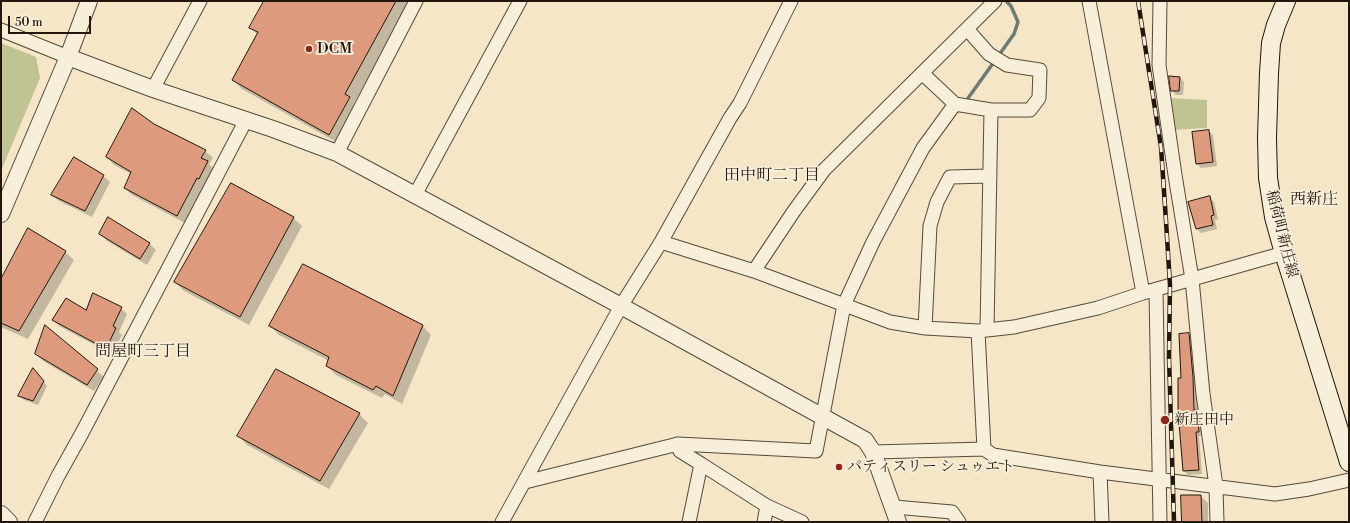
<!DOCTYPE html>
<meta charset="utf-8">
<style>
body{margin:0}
#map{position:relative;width:1350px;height:523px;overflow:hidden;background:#f4e6c7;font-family:"Libre Bodoni",serif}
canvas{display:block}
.frame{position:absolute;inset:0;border:2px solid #23160c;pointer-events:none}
.scale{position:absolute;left:8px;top:16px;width:83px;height:18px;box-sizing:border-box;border:2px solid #23160c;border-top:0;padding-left:5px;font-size:12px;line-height:14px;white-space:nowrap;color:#23160c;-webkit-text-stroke:3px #f8efdb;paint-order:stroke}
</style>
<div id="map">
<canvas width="1350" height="523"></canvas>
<div class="frame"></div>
<div class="scale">50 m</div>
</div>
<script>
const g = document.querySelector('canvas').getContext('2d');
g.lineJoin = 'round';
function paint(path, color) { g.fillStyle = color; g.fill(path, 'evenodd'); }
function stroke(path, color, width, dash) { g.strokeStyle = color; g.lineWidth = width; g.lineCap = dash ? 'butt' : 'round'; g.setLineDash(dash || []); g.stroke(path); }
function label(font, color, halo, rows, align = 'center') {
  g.font = font + ' "Libre Bodoni","Noto Serif JP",serif'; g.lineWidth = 3.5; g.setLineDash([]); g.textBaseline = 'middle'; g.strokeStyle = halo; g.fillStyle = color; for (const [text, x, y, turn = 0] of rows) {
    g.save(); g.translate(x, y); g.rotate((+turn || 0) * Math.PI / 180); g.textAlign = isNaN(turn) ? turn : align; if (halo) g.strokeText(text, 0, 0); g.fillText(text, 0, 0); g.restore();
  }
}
paint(new Path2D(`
 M1 43 36 57 40 78 1 171Z
 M1169 98 1207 100V128L1172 130Z`), '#c0c392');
paint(new Path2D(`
 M265 1H410L354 103 358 106 338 143 242 89 233 80 258 35 251 28Z
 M1180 78 1184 82 1183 95H1176L1172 90Z
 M153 125 205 151 213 158 209 164 215 170 206 186 204 185 185 223 132 195 125 188 131 174 114 165 107 157Z
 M1209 131 1213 135 1217 166 1201 168 1197 164 1193 133Z
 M103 176 110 182 92 217 59 201 52 195Z
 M1210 198 1214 202 1218 219 1215 220 1217 229 1201 233 1196 228Z
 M293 218 302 226 249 325 184 291 175 282Z
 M101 234 150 244 156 250 147 265 107 241Z
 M65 252 74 260 28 339 1 327V281Z
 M121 308 127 314 119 332 122 335 112 354 59 326 53 320 86 312Z
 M270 326H423L431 335 402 404 385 394 382 398 336 375 327 366 329 361 279 335Z
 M45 327 104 377 94 391 43 361 36 354Z
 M1189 334 1193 338 1197 382 1198 412 1201 415 1202 436H1199L1202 474 1188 475 1184 471 1182 379Z
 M37 374 47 386 38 405 24 400 20 396Z
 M359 414 368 423 329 489 247 445 239 436Z
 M1201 496 1208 503V522H1183Z`), '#0003');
stroke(new Path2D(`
 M966 101 1014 34 1018 22 1011 6 1006 1`), '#6c7b74', 3.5);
const building = new Path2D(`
 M264 1H396L345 94 350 97 329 135 232 80 258 32 249 28Z
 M1169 76 1180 77 1179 91H1171Z
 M132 108 154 124 206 150 201 158 208 161 199 179 197 178 177 216 124 188 131 172 106 157Z
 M1209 130 1213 162 1196 164 1192 132Z
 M74 157 104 175 85 211 51 195Z
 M231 183 294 217 240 317 174 282Z
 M1210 196 1214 215 1211 216 1213 225 1196 229 1188 202Z
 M108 217 150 243 140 259 99 234Z
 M28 228 66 251 19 331 1 323V279Z
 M303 264 423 325 393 396 376 386 373 390 326 366 329 357 269 326Z
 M93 293 122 307 113 326 116 328 106 349 52 320 66 298 86 310Z
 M45 325 98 369 87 385 35 354Z
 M1189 333 1193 377 1194 410H1197L1199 432H1196L1199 470 1183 471 1178 411V378H1181L1179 334Z
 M33 368 44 381 33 401 18 396Z
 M276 369 360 413 320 481 237 436Z
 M1181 495H1201L1202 522H1182Z`);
paint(building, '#de9a7c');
stroke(building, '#23160c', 1);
const minor = new Path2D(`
 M1089 1 1143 293
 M1160 1 1159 65 1175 175 1192 279 1203 394 1216 486 1217 522
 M1 30 68 57
 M922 73 955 104 991 110H1030L1039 98 1040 70 1007 65 989 54 967 29
 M153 89 200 1
 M337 153 416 1
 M415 195 520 1
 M661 242 754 271 890 322 925 328 978 331 1014 327 1098 308 1143 293 1284 253
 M754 271 794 211 824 170 995 1
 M1156 290 1160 522
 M925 328 930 226 937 202 950 177 990 176
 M987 330 991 110
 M978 331 984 449
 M677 444 680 451 701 464
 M873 452 984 449 993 455 1100 472 1275 494 1309 489 1349 480
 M1100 472 1102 522
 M525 482 678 444 816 451 844 305 873 242 923 148 955 104
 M894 507 952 512 959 522
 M35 522 58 476 82 433 246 120
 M502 522 621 306 661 242 730 118 740 103 791 1
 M689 522 701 464 767 506 802 522
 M764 522 767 506`);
const tertiary = new Path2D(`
 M68 57 153 89 273 129 337 153 621 306 865 440 873 452 898 522
 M1 214 68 57 89 1
 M1 514 9 522`);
const secondary = new Path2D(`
 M1286 1 1276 25 1271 43 1269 73 1267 138 1268 178 1274 217 1284 253 1349 462`);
stroke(minor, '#574a3b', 15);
stroke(tertiary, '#574a3b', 18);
stroke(secondary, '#23160c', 20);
stroke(minor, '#f8efdb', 13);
stroke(tertiary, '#f8efdb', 16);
stroke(secondary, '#f8efdb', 18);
const rail = new Path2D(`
 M1138 1 1161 147 1166 221 1170 285 1169 357 1174 522`);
stroke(rail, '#23160c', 4.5);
stroke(rail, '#f8efdb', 3, [9]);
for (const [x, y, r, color] of [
 [309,49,4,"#8f2418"],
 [1165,420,5,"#8f2418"],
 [839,467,4,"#8f2418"]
]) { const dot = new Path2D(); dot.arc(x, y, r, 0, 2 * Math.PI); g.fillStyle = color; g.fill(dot); stroke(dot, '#f8efdb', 1.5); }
label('15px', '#23160c', '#f8efdb', [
 ["DCM",317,49],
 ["新庄田中",1174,420],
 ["パティスリー シュゥエト",847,467]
], 'left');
label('15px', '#23160c', '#f8efdb', [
 ["稲荷町新庄線",1281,234,76]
]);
label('16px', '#23160c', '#f8efdb', [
 ["田中町二丁目",772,176],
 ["西新庄",1314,200],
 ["問屋町三丁目",143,352]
]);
</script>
